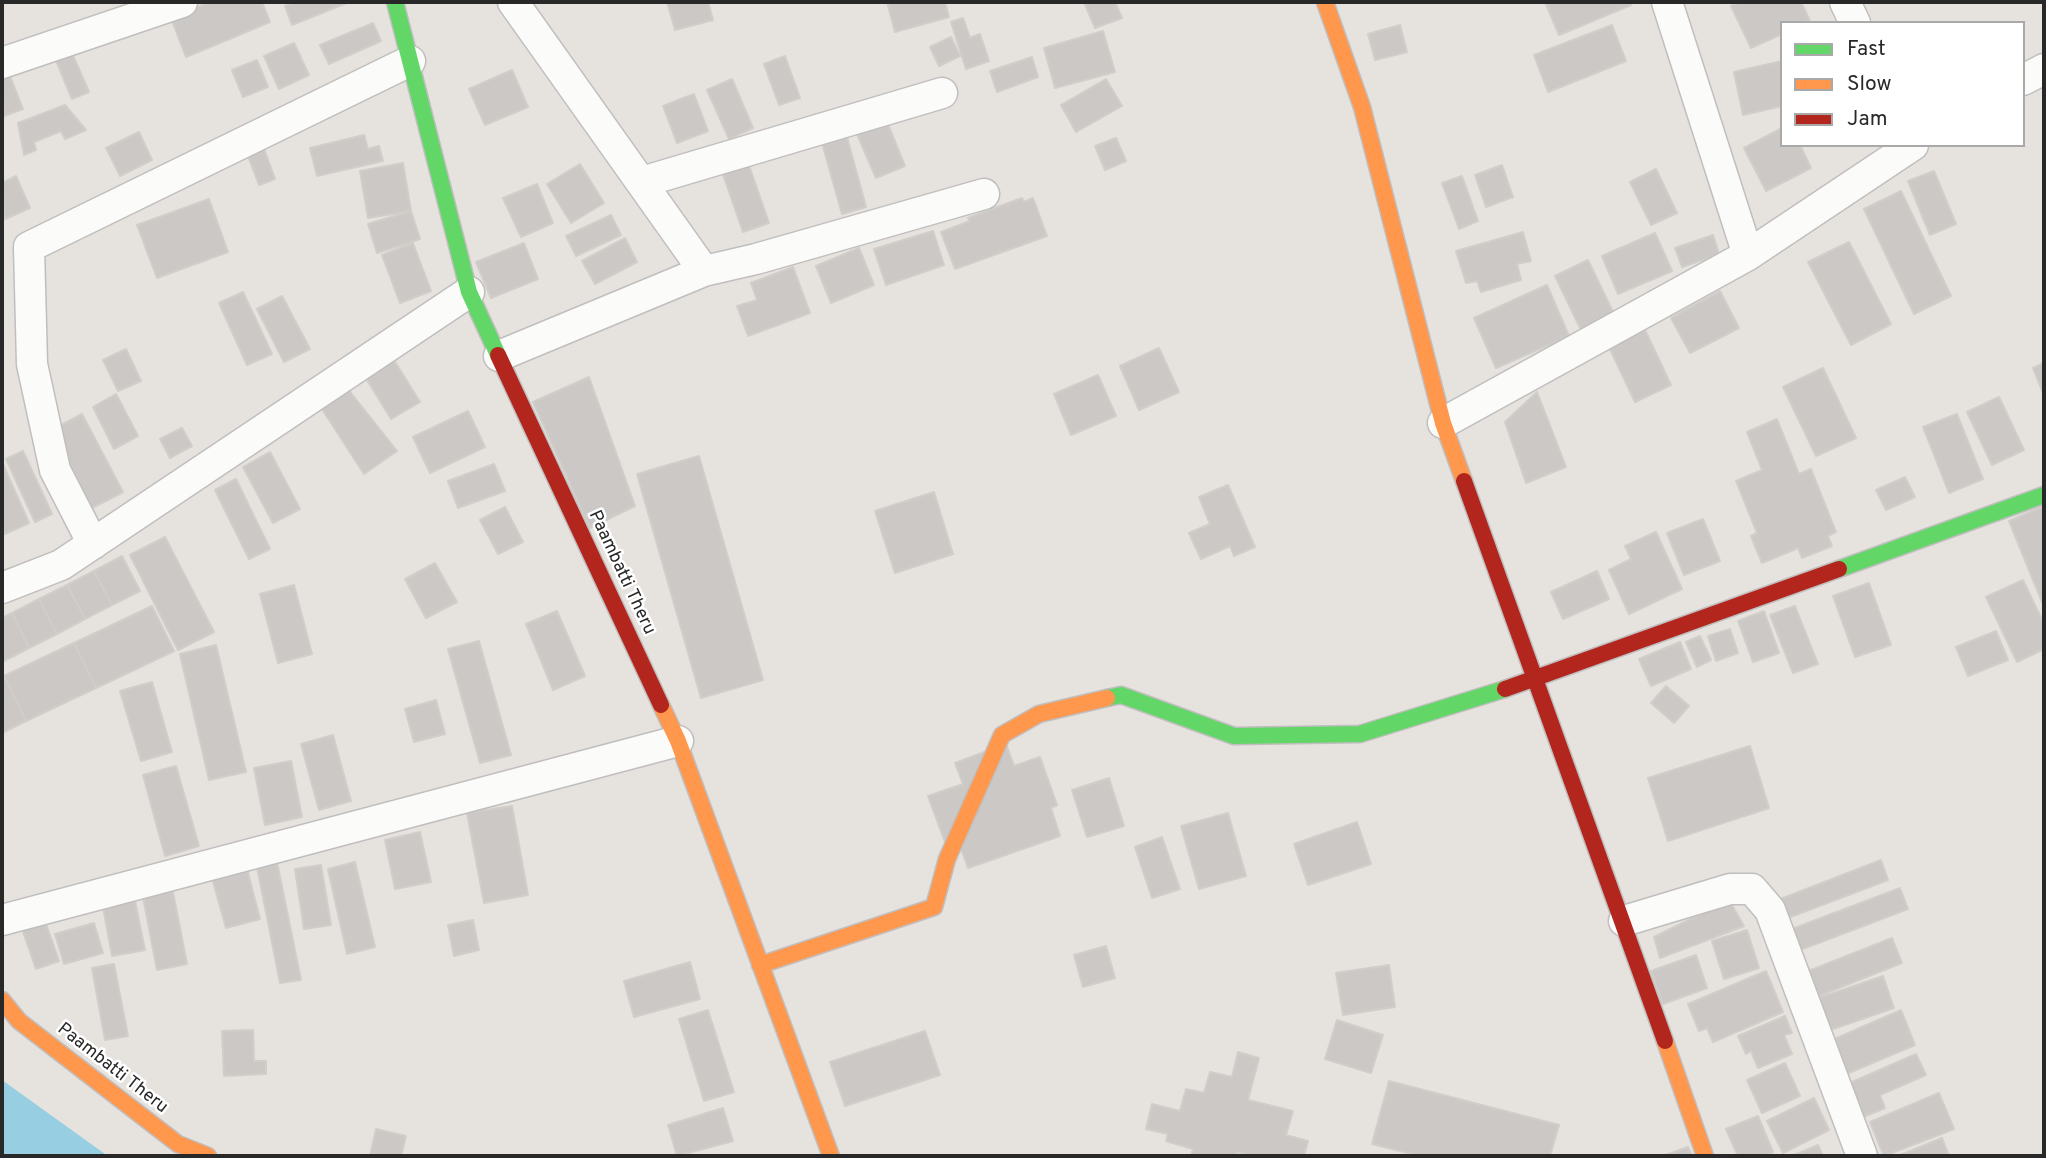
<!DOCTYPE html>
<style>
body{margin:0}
#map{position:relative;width:2046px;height:1158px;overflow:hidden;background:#e6e2de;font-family:Overpass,sans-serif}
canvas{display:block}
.frame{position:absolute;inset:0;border:4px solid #282828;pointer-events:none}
.legend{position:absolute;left:1780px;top:21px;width:245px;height:126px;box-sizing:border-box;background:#fff;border:2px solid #a9a9a9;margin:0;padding:9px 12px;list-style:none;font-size:21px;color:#282828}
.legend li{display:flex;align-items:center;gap:14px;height:35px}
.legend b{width:35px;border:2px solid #a9a9a9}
</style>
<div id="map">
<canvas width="2046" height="1158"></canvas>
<div class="frame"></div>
<ul class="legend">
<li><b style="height:9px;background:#63d668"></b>Fast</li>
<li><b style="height:9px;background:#ff974d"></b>Slow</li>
<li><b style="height:9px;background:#b3261e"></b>Jam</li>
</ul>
</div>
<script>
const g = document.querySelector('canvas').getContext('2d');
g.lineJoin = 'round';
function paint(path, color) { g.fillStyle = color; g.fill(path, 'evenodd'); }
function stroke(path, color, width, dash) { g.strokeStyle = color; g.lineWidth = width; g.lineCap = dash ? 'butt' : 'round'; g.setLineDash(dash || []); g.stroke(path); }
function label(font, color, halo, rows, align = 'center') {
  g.font = font + ' Overpass,sans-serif'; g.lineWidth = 5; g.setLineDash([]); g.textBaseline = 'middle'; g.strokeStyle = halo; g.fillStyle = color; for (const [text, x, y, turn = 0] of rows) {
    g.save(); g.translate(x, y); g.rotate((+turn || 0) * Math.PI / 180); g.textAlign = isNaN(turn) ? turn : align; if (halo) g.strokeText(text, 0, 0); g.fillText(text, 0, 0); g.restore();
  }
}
paint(new Path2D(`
 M2 1080 105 1154 110 1156H2Z`), '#97cee2');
const building = new Path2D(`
 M210 2H262L270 22 186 57 171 18Z
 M294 2H349L292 25 285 6Z
 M667 2H708L713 20 675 30Z
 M887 2H945L949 17 895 32Z
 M1084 2H1115L1122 18 1095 28Z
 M1545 2H1629L1631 5 1559 35Z
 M1740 2H1801L1810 21 1782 23V34L1751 48 1731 6Z
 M963 18 970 38 980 34 989 61 966 69 951 22Z
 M373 23 381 41 329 64 320 45Z
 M1400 25 1407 52 1375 60 1368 34Z
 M1612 25 1626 61 1548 92 1534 55Z
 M1103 31 1115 72 1055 88 1044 48Z
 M951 37 960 56 939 66 930 47Z
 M294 43 309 75 279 89 264 56Z
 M68 44 89 92 72 99 52 51Z
 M785 56 800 98 779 105 764 64Z
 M1032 57 1038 77 997 92 990 71Z
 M257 60 268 87 243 97 232 70Z
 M1782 61V106L1743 115 1734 72Z
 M512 70 528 107 485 125 469 89Z
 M8 71 23 109 4 116 2 73Z
 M732 79 753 128 729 139 707 90Z
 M1106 79 1122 106 1076 132 1061 105Z
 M694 94 708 131 677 143 663 106Z
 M65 105 86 130 65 139 61 131 34 142 36 150 24 155 18 123Z
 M887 122 905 166 876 178 857 134Z
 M1782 128V145H1800L1811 168 1766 191 1744 148Z
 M139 132 152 160 120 176 106 148Z
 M364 135 368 149 379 146 383 161 317 176 310 148Z
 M847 137 866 207 842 214 822 143Z
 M1116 138 1126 161 1105 170 1095 146Z
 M264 149 275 179 259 185 248 156Z
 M745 154 769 223 743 232 719 163Z
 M403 163 411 211 368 218 360 171Z
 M580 164 604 203 571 223 547 184Z
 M1502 165 1513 197 1486 207 1475 175Z
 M1656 169 1677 213 1651 225 1630 182Z
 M1934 171 1956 224 1930 235 1908 181Z
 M16 176 30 208 5 219 2 183Z
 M1462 176 1478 221 1459 229 1442 183Z
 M537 184 553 223 521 237 503 198Z
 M1901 191 1951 296 1914 314 1864 209Z
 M1022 198 1024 202 1033 198 1047 236 955 269 941 232 970 221 968 218Z
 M209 199 228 252 157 278 137 225Z
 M411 211 420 239 377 253 368 224Z
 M611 215 621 235 576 256 566 236Z
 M933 231 944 265 886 285 874 249Z
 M1523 232 1531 261 1517 264 1521 280 1481 292 1477 281 1466 283 1456 251Z
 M1655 233 1672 271 1618 294 1602 256Z
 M1713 235 1719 254 1682 267 1675 248Z
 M625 238 637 262 595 284 582 261Z
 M1849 242 1891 324 1851 345 1808 262Z
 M413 243 431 291 400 303 382 255Z
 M524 243 538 279 491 298 476 262Z
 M859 248 874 285 831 303 816 266Z
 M1588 260 1614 314 1581 330 1555 276Z
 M793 267 810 313 748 336 737 306 757 300 751 283Z
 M1547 285 1569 336 1496 368 1474 318Z
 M1720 291 1739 328 1690 353 1671 318Z
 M243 292 272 354 247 365 219 303Z
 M282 296 310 349 284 362 257 309Z
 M1645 330 1671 385 1635 402 1609 347Z
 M1159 348 1179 392 1139 410 1120 366Z
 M126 349 141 381 118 391 103 360Z
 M392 357 420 402 391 419 364 375Z
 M2044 363V396L2033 368Z
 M1823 368 1856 438 1816 456 1783 387Z
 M1098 375 1116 416 1071 435 1054 394Z
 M589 377 635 506 590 528 533 402Z
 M347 388 397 451 364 474 320 406Z
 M1537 392 1566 467 1526 483 1505 422Z
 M116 394 138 436 114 449 93 407Z
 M1999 397 2024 450 1992 465 1967 412Z
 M468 411 485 447 430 473 413 437Z
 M82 414 123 492 92 508 52 430Z
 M1957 414 1983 479 1949 493 1923 427Z
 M1777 419 1799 474 1811 469 1836 532 1828 536 1832 546 1802 558 1798 548 1762 563 1751 536 1757 533 1736 481 1762 470 1747 432Z
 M182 428 192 446 170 458 160 439Z
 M23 451 52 514 35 522 6 459Z
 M270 452 300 509 273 523 243 467Z
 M699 456 763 680 701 698 637 474Z
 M2 462 29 523 5 534 2 526Z
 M494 464 505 491 458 508 448 481Z
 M1905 477 1915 497 1886 510 1876 490Z
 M236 479 270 549 249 559 215 490Z
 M1228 485 1255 547 1234 556 1230 546 1201 559 1189 533 1210 524 1199 497Z
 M934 492 953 554 895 573 875 511Z
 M2044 506V607L2009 521Z
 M505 507 523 542 498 554 480 520Z
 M1703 519 1720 561 1684 575 1667 533Z
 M1656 532 1682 589 1629 614 1609 570 1631 559 1625 546Z
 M165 537 214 632 178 650 130 555Z
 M122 556 140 591 112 605 94 571Z
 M435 563 457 602 426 618 405 579Z
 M94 571 112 605 85 619 67 585Z
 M1597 571 1609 599 1563 619 1551 592Z
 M2023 580 2044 624V649L2017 662 1986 597Z
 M1869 583 1891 645 1855 657 1833 596Z
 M67 585 85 619 57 634 39 599Z
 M294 585 312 654 278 663 260 594Z
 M39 599 57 634 29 648 12 613Z
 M152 606 174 651 96 688 74 643Z
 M1795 606 1818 664 1793 673 1770 615Z
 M557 611 585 676 553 690 526 624Z
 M1764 611 1779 653 1753 662 1738 621Z
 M12 613 29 648 2 662V618Z
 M1730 629 1738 653 1716 661 1708 636Z
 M1996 631 2008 660 1968 676 1956 647Z
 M1700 636 1711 660 1697 667 1686 642Z
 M479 641 511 755 480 763 448 649Z
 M1680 642 1691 669 1651 686 1639 659Z
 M74 643 96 688 26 721 4 676Z
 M216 645 246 772 209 780 180 654Z
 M4 676 26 721 2 733V677Z
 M152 682 172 752 141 761 120 691Z
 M1666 686 1689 706 1674 723 1651 703Z
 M436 700 445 734 414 742 405 709Z
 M333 735 351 801 319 810 301 744Z
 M1006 744 1014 766 1040 757 1057 805 1051 808 1060 836 968 868 958 840 946 845 928 796 963 784 955 763Z
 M1750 746 1769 808 1668 841 1648 778Z
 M291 761 302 817 265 825 254 768Z
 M176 766 199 846 165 856 143 775Z
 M1109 778 1124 826 1087 837 1072 790Z
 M512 806 528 895 484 903 467 813Z
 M1228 813 1246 876 1199 889 1181 826Z
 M1357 822 1371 864 1308 885 1294 844Z
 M420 832 431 882 395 889 385 840Z
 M1162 837 1180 889 1152 898 1135 847Z
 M1881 860 1888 880 1785 919 1778 900Z
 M277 862 301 980 280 983 257 867Z
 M355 862 375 947 347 954 328 869Z
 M321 865 331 925 304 929 295 869Z
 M247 869 260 919 226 928 212 878Z
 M1900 888 1908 909 1800 950 1792 929Z
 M173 892 187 964 157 970 143 897Z
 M1729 900 1744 926 1660 958 1654 937Z
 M135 901 145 950 112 956 103 907Z
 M473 920 479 950 454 956 448 925Z
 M45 921 59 961 36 969 22 929Z
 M94 923 103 953 64 964 55 934Z
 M1747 930 1759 968 1724 979 1712 941Z
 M1892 938 1902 963 1811 999 1801 974Z
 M1106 946 1115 978 1083 987 1074 955Z
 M1696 955 1707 988 1663 1004 1651 971Z
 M690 962 700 999 634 1017 624 981Z
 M114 964 128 1036 105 1040 92 968Z
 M1389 965 1395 1007 1343 1015 1336 973Z
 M1766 971 1783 1012 1713 1042 1707 1028 1699 1031 1688 1004Z
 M1883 976 1894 1008 1827 1031 1816 999Z
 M708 1010 734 1092 704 1101 679 1019Z
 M1901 1010 1915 1045 1844 1075 1830 1041Z
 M1785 1016 1792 1033 1784 1035 1792 1054 1758 1068 1751 1051 1746 1054 1738 1036Z
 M1337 1020 1383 1035 1371 1073 1325 1059Z
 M253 1030 254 1061H266V1074L224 1076 222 1031Z
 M925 1031 940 1075 845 1106 830 1062Z
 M1238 1052 1259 1058 1248 1100 1293 1111 1286 1135 1308 1141 1304 1156H1254L1237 1152 1235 1156H1191L1193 1149 1166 1141 1168 1134 1146 1129 1152 1104 1180 1111 1186 1089 1204 1093 1210 1072 1232 1077Z
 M1916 1054 1926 1075 1880 1095 1885 1108 1863 1117 1843 1086Z
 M1785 1063 1800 1096 1762 1113 1747 1080Z
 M1389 1081 1559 1125 1550 1156H1420L1372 1144Z
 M1939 1093 1954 1129 1884 1156 1870 1122Z
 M1814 1098 1829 1130 1783 1153 1767 1121Z
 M723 1108 733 1141 677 1156 668 1125Z
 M1758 1116 1773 1152 1762 1156H1738L1726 1129Z
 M376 1129 406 1136 401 1156H370Z
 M1942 1138 1949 1156H1898Z
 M1818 1145 1823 1156H1792Z
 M1688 1147 1692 1156H1663Z`);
paint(building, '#cbc8c5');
stroke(building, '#d1ceca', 2);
const street = new Path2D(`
 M513 2 704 271
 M1667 2 1748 255
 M1845 2 1855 23
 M2 63 182 2
 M2023 80 2044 69
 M642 182 942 93
 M499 356 704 271 756 259 984 194
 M1443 423 1748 255 1913 145
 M93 544 55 470 32 364 29 247 410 61
 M2 588 61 565 469 292
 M2 920 678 741
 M1624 921 1730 889H1752L1770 910 1862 1156`);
const fast = new Path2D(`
 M395 2 469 292 498 355
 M1839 569 2044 495
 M1107 698 1121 695 1234 736 1360 734 1505 689`);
const slow = new Path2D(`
 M1325 2 1362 107 1443 423 1464 481
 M661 705 678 741 831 1156
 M760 965 934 907 947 859 1002 735 1039 714 1107 698
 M2 1000 19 1021 178 1144 208 1156
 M1665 1041 1705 1156`);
const jam = new Path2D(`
 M498 355 661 705
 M1464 481 1665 1041
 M1505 689 1839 569`);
stroke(street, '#c0bebf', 33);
stroke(fast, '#c0bebf', 19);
stroke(slow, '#c0bebf', 19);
stroke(jam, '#c0bebf', 19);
stroke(street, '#fbfbfa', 30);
stroke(fast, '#63d668', 16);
stroke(slow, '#ff974d', 16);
stroke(jam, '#b3261e', 16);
label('18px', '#282828', '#fff', [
 ["Paambatti Theru",621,573,65],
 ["Paambatti Theru",112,1069,38]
]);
</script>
